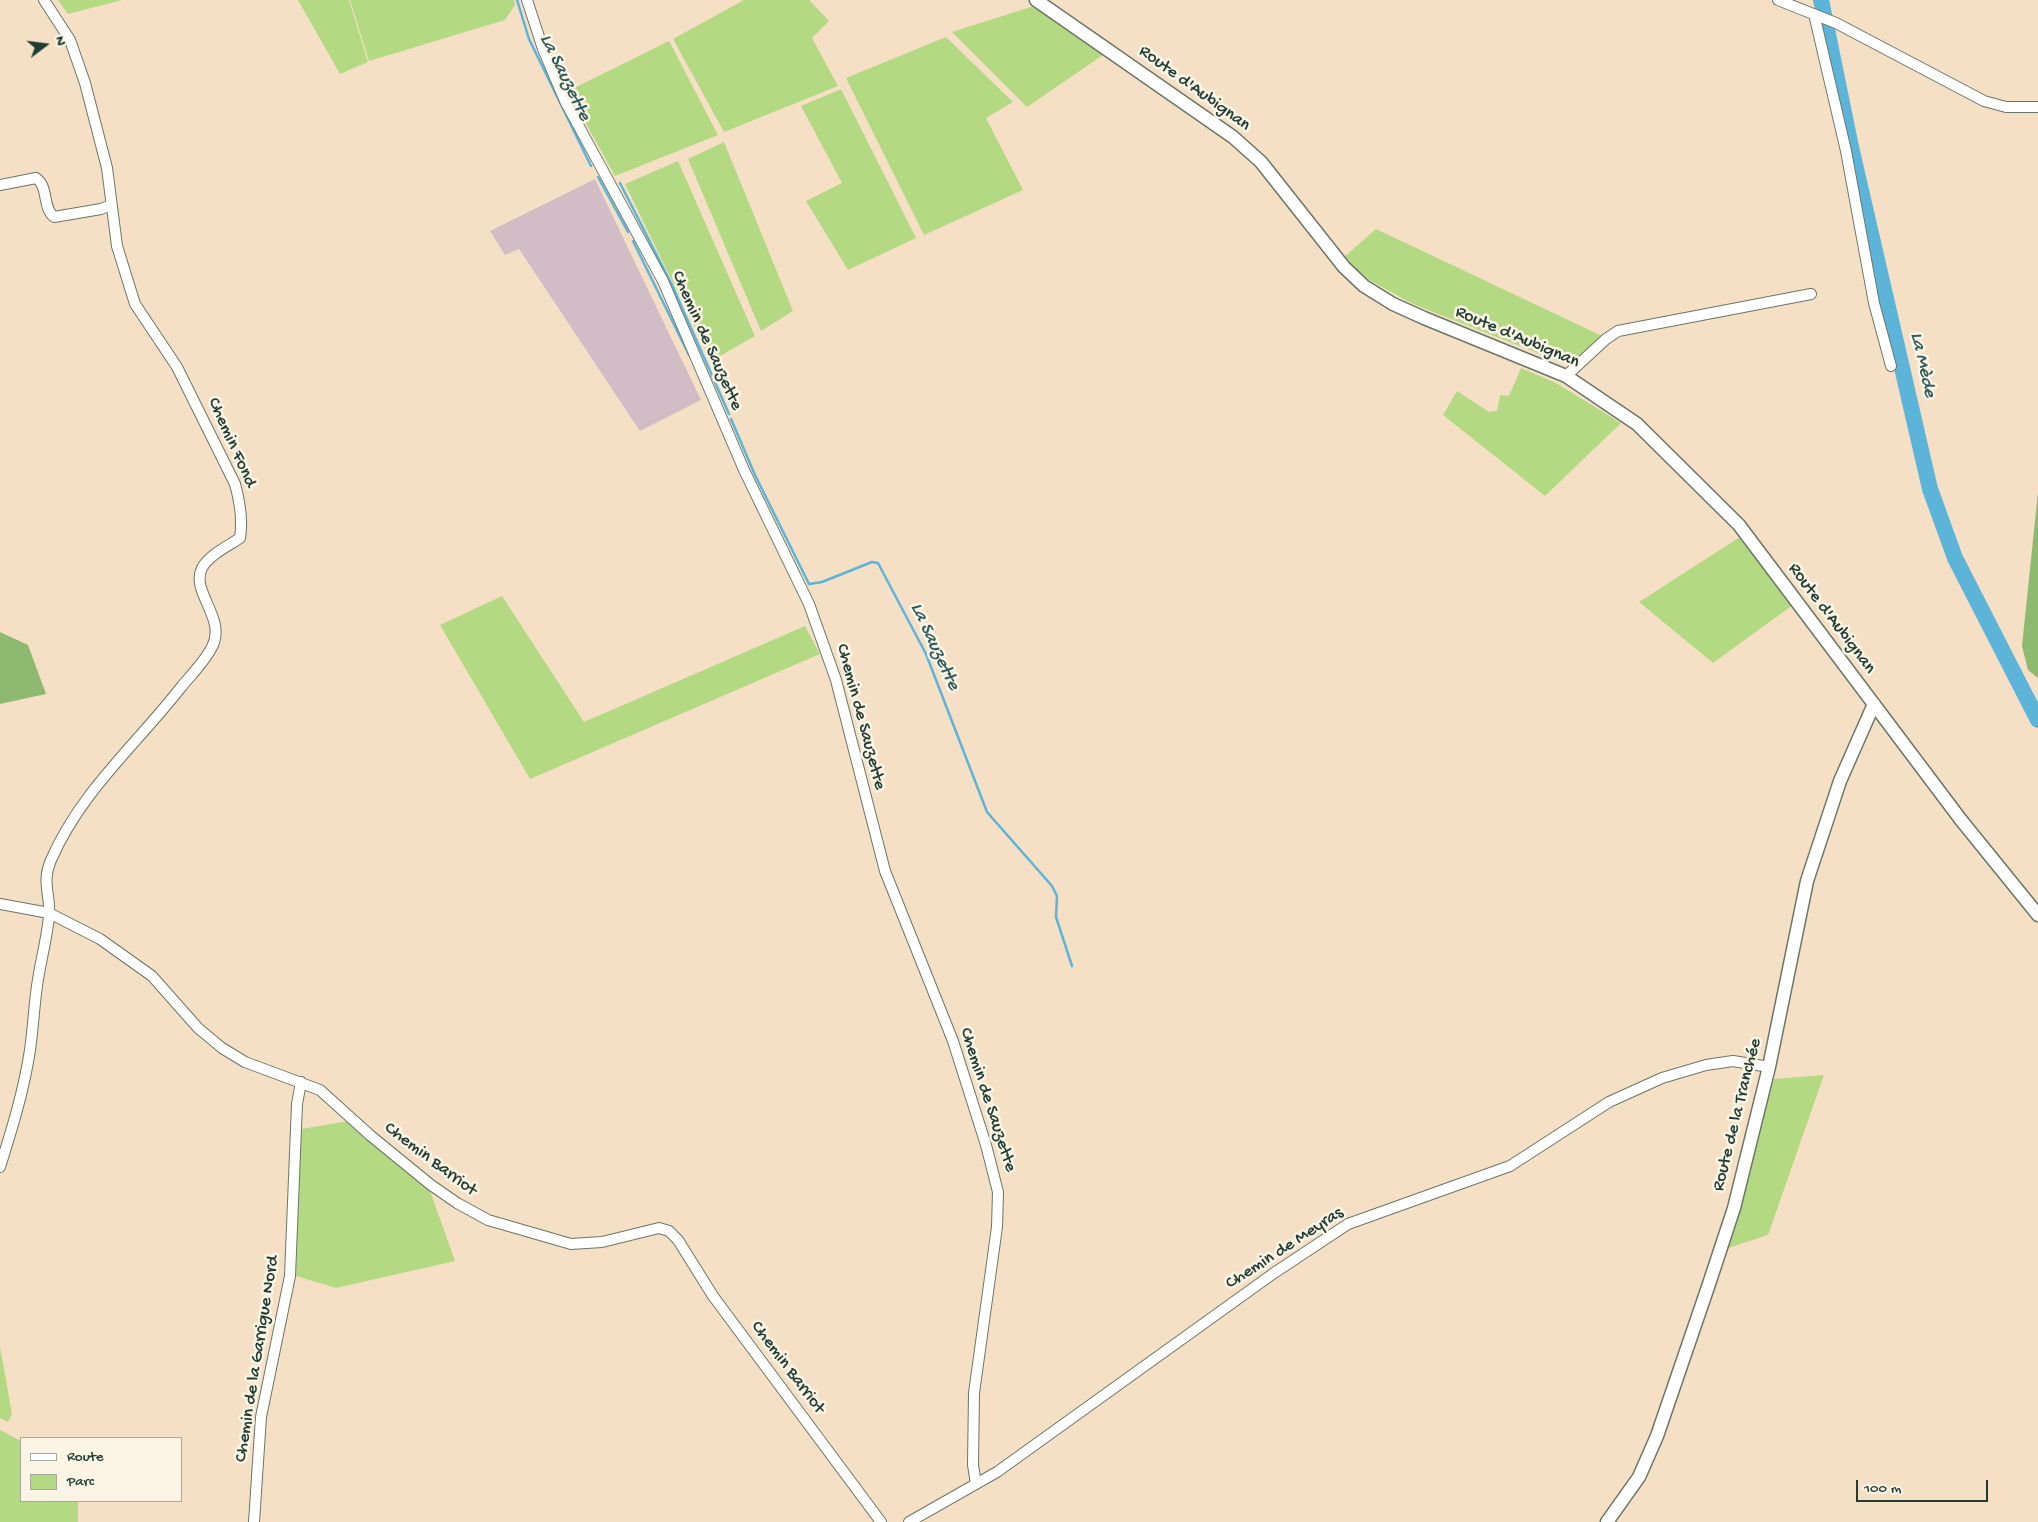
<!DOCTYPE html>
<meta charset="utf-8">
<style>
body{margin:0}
#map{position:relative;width:2038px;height:1522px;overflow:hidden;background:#f6e0c5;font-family:"Gochi Hand",sans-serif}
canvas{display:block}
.legend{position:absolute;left:20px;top:1437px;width:162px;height:65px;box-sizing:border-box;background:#fcf5e5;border:1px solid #a4ab9e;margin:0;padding:6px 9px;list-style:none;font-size:15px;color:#1f3d34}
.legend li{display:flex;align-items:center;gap:10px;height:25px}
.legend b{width:25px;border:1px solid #a4ab9e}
.north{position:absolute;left:20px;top:20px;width:50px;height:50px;-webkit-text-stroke:4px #fcf5e5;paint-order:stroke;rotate:75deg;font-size:14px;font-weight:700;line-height:20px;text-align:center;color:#1f3d34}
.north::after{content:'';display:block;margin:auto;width:18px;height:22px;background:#1f3d34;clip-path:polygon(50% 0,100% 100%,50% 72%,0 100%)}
.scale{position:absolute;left:1856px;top:1480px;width:132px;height:22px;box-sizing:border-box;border:2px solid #1f3d34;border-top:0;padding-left:6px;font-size:15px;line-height:18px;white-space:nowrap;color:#1f3d34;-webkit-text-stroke:4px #fcf5e5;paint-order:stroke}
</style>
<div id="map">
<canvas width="2038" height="1522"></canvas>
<ul class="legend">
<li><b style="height:6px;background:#fff"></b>Route</li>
<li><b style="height:14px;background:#b3d983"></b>Parc</li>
</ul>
<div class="north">N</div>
<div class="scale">100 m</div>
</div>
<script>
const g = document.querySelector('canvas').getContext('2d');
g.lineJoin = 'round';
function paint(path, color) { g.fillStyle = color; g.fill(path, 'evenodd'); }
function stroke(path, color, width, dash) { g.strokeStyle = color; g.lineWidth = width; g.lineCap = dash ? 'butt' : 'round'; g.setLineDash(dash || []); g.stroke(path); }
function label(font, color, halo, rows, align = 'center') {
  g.font = font + ' "Gochi Hand",sans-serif'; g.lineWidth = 5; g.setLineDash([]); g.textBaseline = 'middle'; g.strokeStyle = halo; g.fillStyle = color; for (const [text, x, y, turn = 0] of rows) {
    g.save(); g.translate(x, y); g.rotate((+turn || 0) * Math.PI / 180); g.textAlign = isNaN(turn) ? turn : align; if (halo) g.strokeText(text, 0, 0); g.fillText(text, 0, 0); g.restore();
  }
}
paint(new Path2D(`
 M595 179 701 400 640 431 519 249 505 255 490 231Z`), '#d2bdc7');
paint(new Path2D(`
 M58 0H122L68 14Z
 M298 0H349L368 62 340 74Z
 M350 0H514L515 5 505 20 369 61Z
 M744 0H809L829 21 812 38 838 86 724 132 673 39Z
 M1034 6 1103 55 1027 107 952 32Z
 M946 37 1013 102 986 118 1023 190 924 235 846 78Z
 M669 41 718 135 615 176 568 91Z
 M841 89 916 238 848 270 806 201 842 183 801 106Z
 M724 142 793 311 761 331 688 159Z
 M678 161 755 336 711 361 625 184Z
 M1376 229 1602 336 1574 361 1563 363 1413 304 1371 281 1343 258Z
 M1521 368 1556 383 1621 423 1545 496 1443 415 1457 391 1489 412 1497 411 1500 395 1509 396Z
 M1740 537 1793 605 1713 663 1639 602Z
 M502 596 584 722 805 626 820 654 530 779 440 625Z
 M1824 1075 1768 1235 1725 1249 1774 1079Z
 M349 1121 429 1188 455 1261 336 1288 293 1275 301 1129Z
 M0 1347 12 1414 8 1422 0 1418Z
 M0 1430 21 1441V1501H78V1522H0Z`), '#b3d983');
paint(new Path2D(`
 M2038 492V678L2028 670 2022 646Z
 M0 632 28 645 46 694 0 704Z`), '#8eb971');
stroke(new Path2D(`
 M517 0 529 39 591 166
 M598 177 628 232
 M620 183 672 285 729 414
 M633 241 689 355
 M731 419 755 475 809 584 822 582 872 562 878 563 926 654 987 812 1052 886 1057 896 1056 917 1072 966`), '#5cb4d9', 2.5);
stroke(new Path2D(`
 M1821 0 1851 147 1930 489 1955 558 2038 720`), '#5cb4d9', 16);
const minor = new Path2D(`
 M527 0 543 49 565 101 663 281 744 470 809 604 836 680 885 871 953 1041 986 1145 998 1192 997 1227 974 1393 973 1465 976 1484
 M1778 0 1836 23 1984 101 2006 107H2038
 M1814 14 1846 151 1874 303 1891 366
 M0 185 36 178C49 187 42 207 54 217L101 209 111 205
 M1566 376 1606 339 1618 331 1811 294
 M0 904 49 913 100 939 152 976 198 1028 222 1048 245 1062 320 1090 371 1136 431 1185 457 1203 488 1220 571 1244 602 1242 659 1228 669 1231 678 1240 713 1296 881 1522
 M0 1167C12 1129 24 1090 30 1050 33 1029 34 1007 37 986 40 963 47 939 49 916 51 895 41 883 51 860 81 791 137 744 182 686 192 674 205 661 212 647 227 618 190 592 202 568 209 555 228 546 240 538 243 519 240 502 235 484L177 367 135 304 117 246 107 168 85 83 70 40 44 0
 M254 1522 261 1417 290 1276 297 1104 301 1082
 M909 1522 997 1472 1274 1273 1348 1224 1510 1166 1609 1102 1662 1078 1706 1065 1733 1061 1769 1067`);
const tertiary = new Path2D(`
 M1036 0 1233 137 1261 162 1344 267 1364 286 1393 304 1424 318 1566 376 1637 424 1739 525 1961 820 2038 915
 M1607 1522 1639 1477 1657 1436 1709 1284 1734 1208 1769 1067 1807 881 1840 781 1874 704`);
stroke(minor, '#6a7667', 12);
stroke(tertiary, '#6a7667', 15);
stroke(minor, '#fff', 10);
stroke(tertiary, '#fff', 12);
label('18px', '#1f3d34', '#fcf5e5', [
 ["Route d'Aubignan",1194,89,36],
 ["Route d'Aubignan",1517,338,23],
 ["Chemin de Sauzette",706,341,66],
 ["Chemin Fond",231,443,66],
 ["Route d'Aubignan",1831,619,53],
 ["Chemin de Sauzette",860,717,75],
 ["Chemin de Sauzette",987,1100,72],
 ["Route de la Tranchée",1738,1115,-76],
 ["Chemin Barriot",430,1160,37],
 ["Chemin de Meyras",1285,1249,-33],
 ["Chemin de la Garrigue Nord",258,1359,-81],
 ["Chemin Barriot",787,1368,53]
]);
label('italic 19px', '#2e5b5d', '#fcf5e5', [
 ["La Sauzette",564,78,64],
 ["La Mède",1922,365,77],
 ["La Sauzette",934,647,65]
]);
</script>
